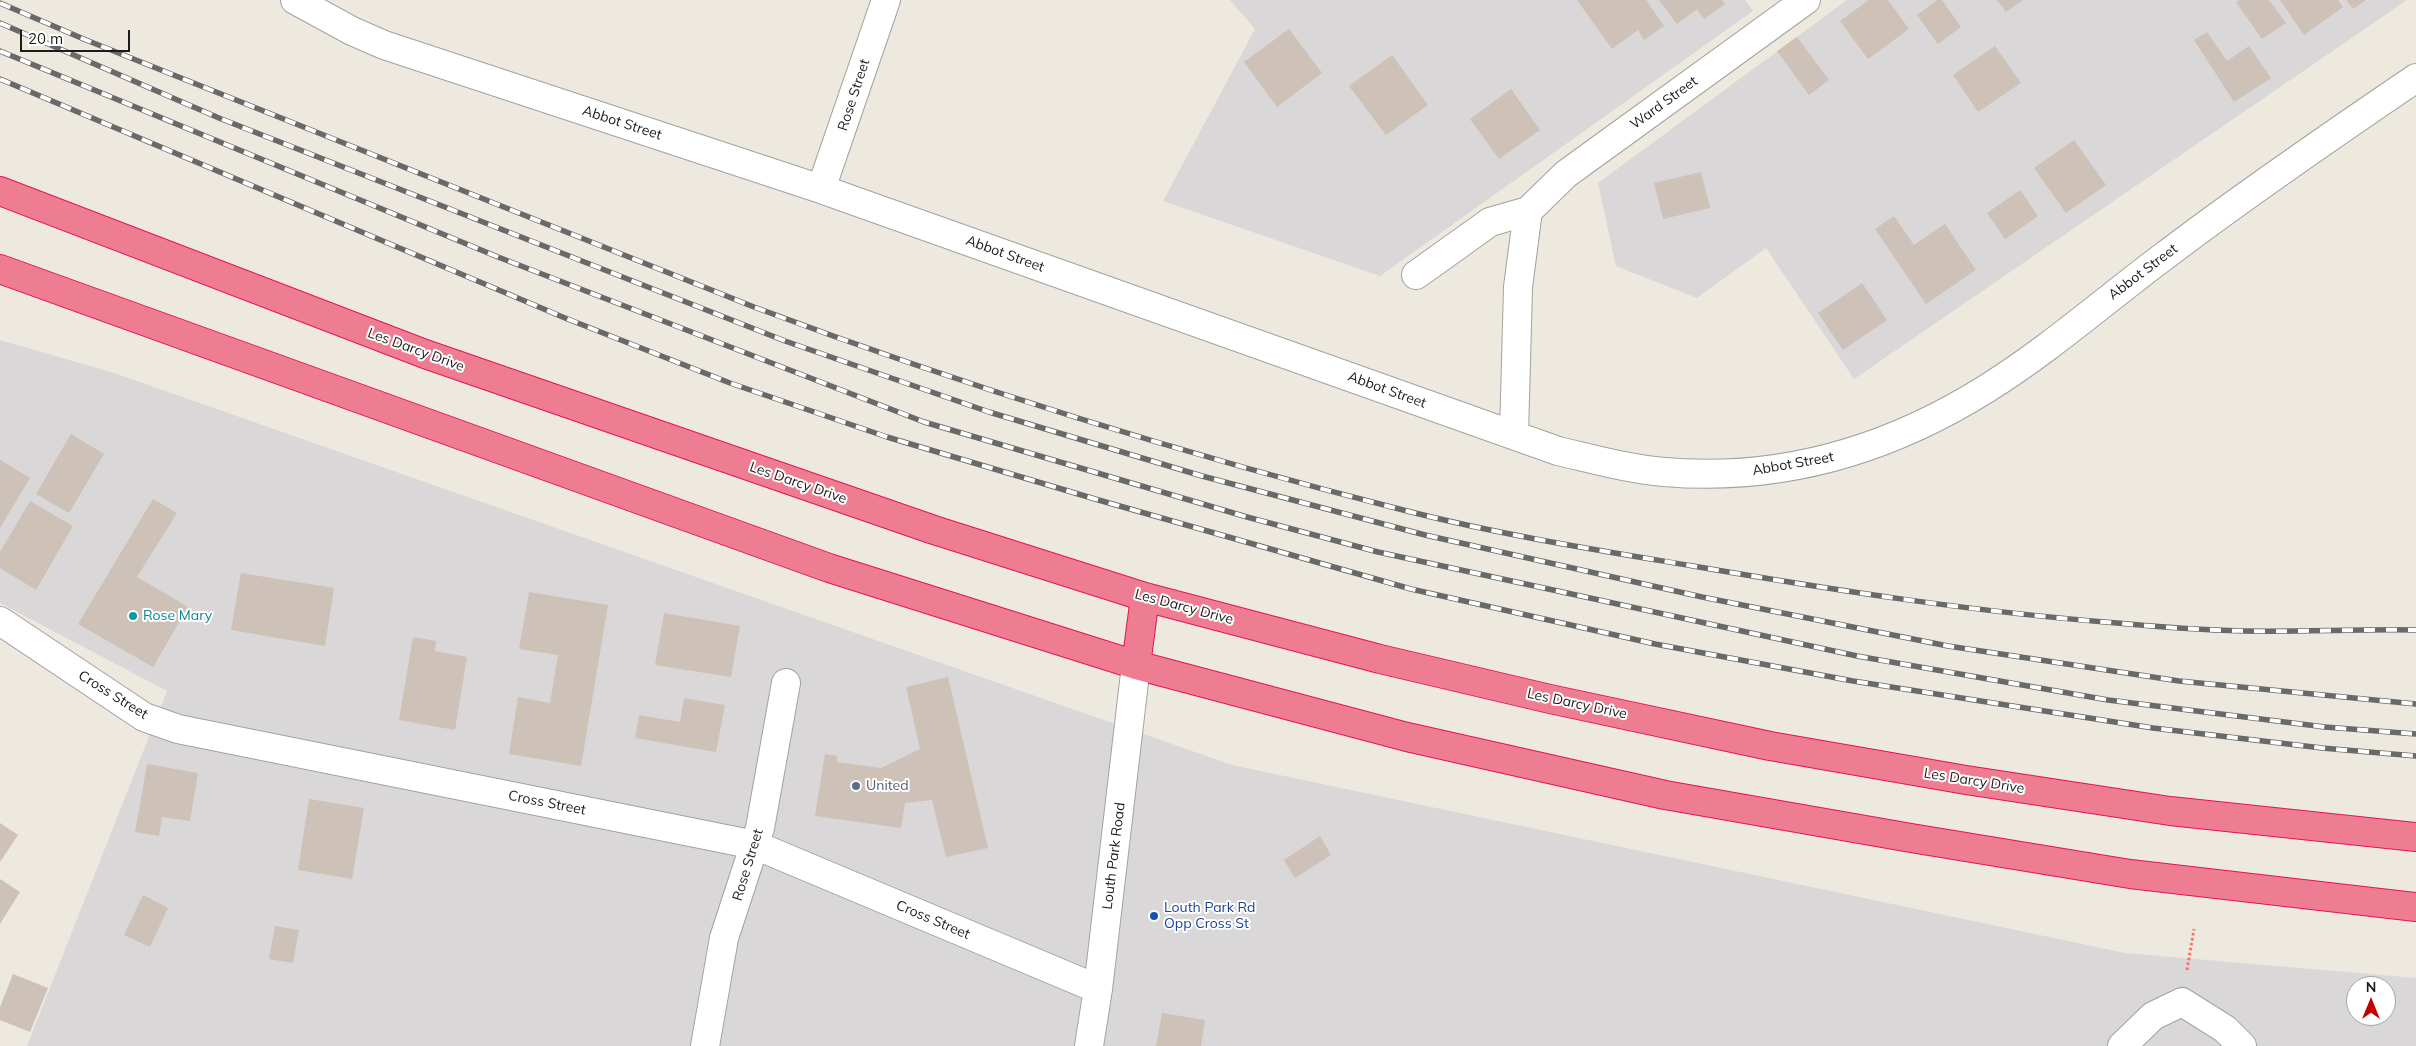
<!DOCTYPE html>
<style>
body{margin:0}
#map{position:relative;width:2416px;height:1046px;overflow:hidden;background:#eee9de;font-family:Mulish,sans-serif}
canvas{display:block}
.north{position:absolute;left:2346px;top:976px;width:50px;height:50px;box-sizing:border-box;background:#fff;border:1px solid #a4a4a4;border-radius:50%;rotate:0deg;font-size:14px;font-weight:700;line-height:20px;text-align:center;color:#1b1b1b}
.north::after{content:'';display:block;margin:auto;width:18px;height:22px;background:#c50000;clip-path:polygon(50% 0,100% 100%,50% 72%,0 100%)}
.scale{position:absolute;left:20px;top:30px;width:110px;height:22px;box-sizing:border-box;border:2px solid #1b1b1b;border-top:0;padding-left:6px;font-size:15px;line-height:18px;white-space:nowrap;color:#1b1b1b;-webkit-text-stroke:4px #fff;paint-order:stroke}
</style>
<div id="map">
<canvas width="2416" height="1046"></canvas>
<div class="north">N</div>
<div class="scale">20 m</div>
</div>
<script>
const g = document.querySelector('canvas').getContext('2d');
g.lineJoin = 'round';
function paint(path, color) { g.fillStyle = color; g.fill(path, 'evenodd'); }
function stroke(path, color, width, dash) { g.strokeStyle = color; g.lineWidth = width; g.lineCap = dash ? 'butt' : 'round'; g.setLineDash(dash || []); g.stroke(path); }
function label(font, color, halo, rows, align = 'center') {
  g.font = font + ' Mulish,sans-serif'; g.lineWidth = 4; g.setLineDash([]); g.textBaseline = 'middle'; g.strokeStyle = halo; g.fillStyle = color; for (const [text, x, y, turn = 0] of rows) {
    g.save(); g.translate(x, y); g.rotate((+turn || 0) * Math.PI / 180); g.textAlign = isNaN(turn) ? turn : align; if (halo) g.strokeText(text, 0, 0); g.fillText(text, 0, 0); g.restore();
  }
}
paint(new Path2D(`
 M1230 0H1745L1753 11 1380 276 1163 201 1255 29Z
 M1847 0H2407L1854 379 1766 248 1697 298 1616 266 1598 183Z
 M0 340 114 373 1232 765 2125 953 2416 978V1046H27L167 691 0 603ZM2356 986H2386V1016H2356Z`), '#d9d7d7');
paint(new Path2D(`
 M1577 0H1646L1664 26 1644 40 1638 30 1612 49Z
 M1659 0H1722L1725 4 1704 19 1697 9 1677 24Z
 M1869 0H1888L1909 29 1868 59 1840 21Z
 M1937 0H1942L1961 27 1938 44 1917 15Z
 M1997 0H2023L2006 12Z
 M2240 0H2269L2286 23 2262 39 2236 2Z
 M2280 0H2338L2343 7 2304 35Z
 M2346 0H2366L2353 9Z
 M1289 29 1322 73 1277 107 1244 62Z
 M2207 32 2227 61 2249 46 2271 78 2234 102 2194 40Z
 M1797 37 1829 80 1809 95 1777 51Z
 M1995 46 2021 83 1978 112 1953 75Z
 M1392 55 1428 105 1386 135 1349 86Z
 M1511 89 1540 130 1499 159 1470 119Z
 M2074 140 2106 185 2066 213 2034 168Z
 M1701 172 1710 208 1663 219 1654 183Z
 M2020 190 2038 216 2005 239 1987 213Z
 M1894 216 1914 245 1945 224 1976 270 1926 304 1875 229Z
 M1862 283 1887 320 1843 350 1818 313Z
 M71 434 104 454 69 513 36 494Z
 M0 460 30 478 0 528Z
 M153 499 177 513 137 577 188 607 153 667 78 624Z
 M30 501 73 526 36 590 0 568V552Z
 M241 573 334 588 325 646 231 630Z
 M529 592 608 605 581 766 509 754 518 697 550 703 558 655 519 649Z
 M664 613 740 626 731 677 655 665Z
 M413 637 436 641 435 651 467 657 455 730 399 720Z
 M948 677 988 848 946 857 932 800 905 803 901 828 815 816 825 754 837 756V762L881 768 920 749 906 687Z
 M684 698 725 705 716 752 635 738 639 715 680 722Z
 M147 764 198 773 190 821 162 817 159 836 135 832Z
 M309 799 364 808 352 879 298 870Z
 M0 823 18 835 0 862Z
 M1320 836 1331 855 1295 878 1284 860Z
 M0 879 20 892 0 924Z
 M143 895 168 908 150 947 124 935Z
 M275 926 299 930 293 963 269 959Z
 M13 974 48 988 30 1032 0 1020V1007Z
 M1162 1013 1205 1020 1201 1046H1156Z`), '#cec1b8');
const minor = new Path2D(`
 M295 0 352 31 384 45 821 189 1558 451C1593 459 1628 469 1664 472 1781 482 1887 451 1986 389 2047 351 2102 303 2159 260 2243 196 2329 137 2416 78
 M821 189 886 0
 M1416 275 1490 222 1528 211 1566 174 1806 0
 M1514 435 1518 287 1528 211
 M0 621 144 717 178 729 755 845 1098 989
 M705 1046 724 938 760 828 786 683
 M1089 1046 1098 989 1136 665
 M2122 1046 2153 1016 2182 1002 2225 1029 2242 1046`);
const highway = new Path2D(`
 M0 191 425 354 934 530 1145 597 1380 659 1550 699 1770 746 1966 780 2170 811 2416 837
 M0 269 829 568 1136 665 1407 737 1665 795 1911 838 2130 874 2416 907
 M1136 665 1145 597`);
stroke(minor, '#a2a2a2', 30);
stroke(highway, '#e5125a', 30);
stroke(new Path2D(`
 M2187 970 2194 929`), '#ff6f5e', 3, [2.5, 2.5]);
stroke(minor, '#fff', 28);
stroke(highway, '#ee7d92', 28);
const rail = new Path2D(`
 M0 3 86 40 754 307C968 387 1186 455 1407 511 1501 535 1597 550 1693 566 1833 590 1975 612 2117 623 2159 627 2202 630 2245 631 2302 632 2359 629 2416 630
 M0 23 219 118 785 341 989 412 1202 476 1425 535 1702 597 1948 646 2179 681 2416 704
 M0 51 498 257 924 422 1247 517 1378 552 1857 656 2108 700 2325 727 2416 734
 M0 79 565 318 730 383 887 437 1095 499 1411 589 1655 644 1853 681 2153 728 2322 748 2416 756`);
stroke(rail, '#696969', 5.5);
stroke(rail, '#fff', 4, [11]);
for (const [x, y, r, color] of [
 [133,616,5,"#0f9aa8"],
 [856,786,5,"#5c6f8a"],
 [1154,916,5,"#1a4fb4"]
]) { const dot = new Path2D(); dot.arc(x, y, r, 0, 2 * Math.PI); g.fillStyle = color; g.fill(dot); stroke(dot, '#fff', 2); }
label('14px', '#1b1b1b', '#fff', [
 ["Rose Street",854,95,-72],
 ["Ward Street",1664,103,-36],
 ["Abbot Street",622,123,18],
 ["Abbot Street",1005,254,20],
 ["Abbot Street",2143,272,-37],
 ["Les Darcy Drive",416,350,20],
 ["Abbot Street",1387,390,20],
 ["Abbot Street",1793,464,-10],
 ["Les Darcy Drive",798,483,19],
 ["Les Darcy Drive",1184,607,15],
 ["Cross Street",113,695,32],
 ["Les Darcy Drive",1577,704,12],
 ["Les Darcy Drive",1974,781,9],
 ["Cross Street",547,803,11],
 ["Louth Park Road",1114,856,-83],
 ["Rose Street",748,865,-73],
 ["Cross Street",933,920,23]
]);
label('14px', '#0d838f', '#fff', [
 ["Rose Mary",143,616]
], 'left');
label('14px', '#4e5e75', '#fff', [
 ["United",866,786]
], 'left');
label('14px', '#164399', '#fff', [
 ["Louth Park Rd",1164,908],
 ["Opp Cross St",1164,924]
], 'left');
</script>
